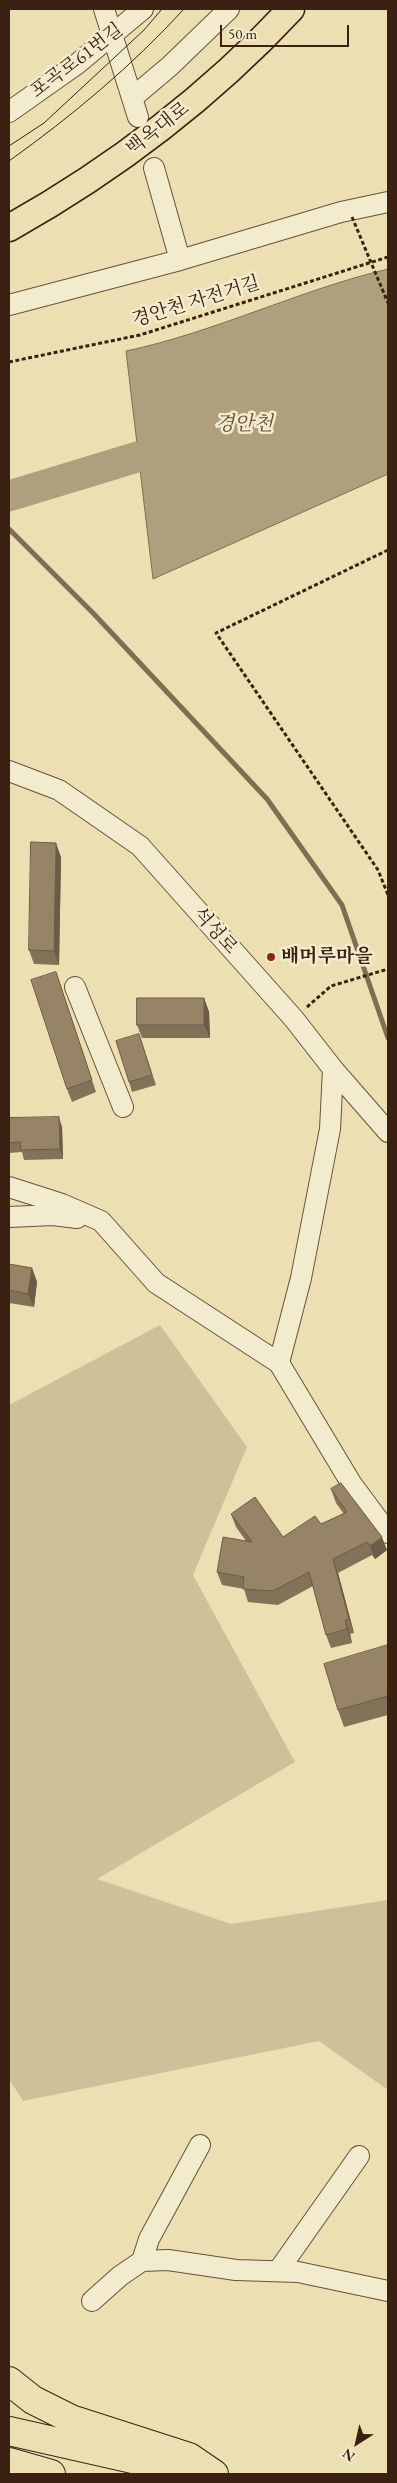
<!DOCTYPE html>
<meta charset="utf-8">
<style>
body{margin:0}
#map{position:relative;width:397px;height:2483px;overflow:hidden;background:#ece0b3;font-family:"EB Garamond",serif}
canvas{display:block}
.frame{position:absolute;inset:0;border:10px solid #3a2112;pointer-events:none}
.north{position:absolute;left:332px;top:2418px;width:50px;height:50px;-webkit-text-stroke:4px #f3ebce;paint-order:stroke;rotate:215deg;font-size:14px;font-weight:700;line-height:20px;text-align:center;color:#3a2112}
.north::after{content:'';display:block;margin:auto;width:18px;height:22px;background:#3a2112;clip-path:polygon(50% 0,100% 100%,50% 72%,0 100%)}
.scale{position:absolute;left:220px;top:25px;width:129px;height:22px;box-sizing:border-box;border:2px solid #3a2112;border-top:0;padding-left:6px;font-size:15px;line-height:18px;white-space:nowrap;color:#3a2112;-webkit-text-stroke:4px #f3ebce;paint-order:stroke}
</style>
<div id="map">
<canvas width="397" height="2483"></canvas>
<div class="frame"></div>
<div class="north">N</div>
<div class="scale">50 m</div>
</div>
<script>
const g = document.querySelector('canvas').getContext('2d');
g.lineJoin = 'round';
function paint(path, color) { g.fillStyle = color; g.fill(path, 'evenodd'); }
function stroke(path, color, width, dash) { g.strokeStyle = color; g.lineWidth = width; g.lineCap = dash ? 'butt' : 'round'; g.setLineDash(dash || []); g.stroke(path); }
function label(font, color, halo, rows, align = 'center') {
  g.font = font + ' "EB Garamond","Noto Serif KR",serif'; g.lineWidth = 5; g.setLineDash([]); g.textBaseline = 'middle'; g.strokeStyle = halo; g.fillStyle = color; for (const [text, x, y, turn = 0] of rows) {
    g.save(); g.translate(x, y); g.rotate((+turn || 0) * Math.PI / 180); g.textAlign = isNaN(turn) ? turn : align; if (halo) g.strokeText(text, 0, 0); g.fillText(text, 0, 0); g.restore();
  }
}
paint(new Path2D(`
 M160 1325 247 1447 193 1575 295 1762 97 1879 231 1924 388 1900V2090L319 2041 23 2101 9 2079V1405Z`), '#cec098');
const water = new Path2D(`
 M388 269V474L153 579 126 351C216 332 299 290 388 269Z`);
paint(water, '#af9f7c');
stroke(water, '#806d52', 1);
stroke(new Path2D(`
 M9 529 94 614 267 799 342 905 388 1038`), '#806d52', 5);
stroke(new Path2D(`
 M9 496 180 444`), '#af9f7c', 31);
const minor = new Path2D(`
 M104 9 138 117
 M132 98 170 66 229 9
 M9 112 77 64 143 9
 M154 168 180 260
 M9 305 180 260 341 212 388 202
 M9 771 59 790 140 846 294 1019 333 1069 388 1132
 M75 987 123 1107
 M9 1187 62 1204 101 1221 156 1283 279 1363 351 1483 388 1533
 M9 1217 53 1215 77 1218
 M279 1363 301 1278 330 1129 333 1069
 M142 2261 149 2239 200 2145
 M278 2271 359 2156
 M92 2301 120 2276 142 2261 168 2260 236 2270 298 2272 388 2291`);
const major = new Path2D(`
 M9 228C114 169 209 97 291 9`);
const highway = new Path2D(`
 M9 2381 33 2400 71 2419 189 2457 214 2474
 M9 2431 181 2470
 M9 2462 51 2474`);
stroke(minor, '#66513a', 22);
stroke(major, '#3a2112', 29);
stroke(highway, '#3a2112', 30);
stroke(new Path2D(`
 M9 362 140 335 388 257
 M388 550 216 633 378 870 388 895
 M307 1007 331 986 388 969`), '#3a2112', 3, [4, 2.5]);
stroke(minor, '#f3ebce', 20);
stroke(major, '#ece0b3', 26);
stroke(highway, '#ece0b3', 28);
stroke(new Path2D(`
 M9 146 44 123 144 30 162 9
 M9 161C72 116 132 66 184 9`), '#3a2112', 1);
stroke(new Path2D(`
 M352 217 388 303`), '#3a2112', 3, [4, 2.5]);
paint(new Path2D(`
 M61 857 59 965 34 964 29 950Z
 M56 972 96 1092 72 1102 67 1089Z
 M204 998 209 1012 210 1038H142L137 1025Z
 M139 1034 156 1085 132 1092 129 1082Z
 M9 1118 62 1127 63 1159 24 1160 22 1152 9 1153Z
 M9 1264 32 1268 37 1282 34 1307 9 1303Z
 M331 1489 387 1550 375 1559 372 1555 338 1573 354 1633 350 1634 352 1643 331 1648 326 1635 313 1586 278 1605 248 1602 244 1589 222 1585 217 1572 246 1541 236 1527 231 1514 283 1537 321 1524 344 1514 336 1503Z
 M388 1645V1715L344 1727 338 1710Z`), '#827258');
paint(new Path2D(`
 M56 843 61 857 59 965 54 951Z
 M204 998 209 1012 210 1038 204 1025Z
 M59 1117 62 1127 63 1159 60 1149Z
 M32 1268 37 1282 34 1307 28 1294Z
 M382 1537 387 1550 375 1559 370 1546Z
 M333 1559 338 1573 354 1633 349 1619Z
 M345 1620 350 1634 352 1643 347 1629Z`), '#6a5c47');
const building = new Path2D(`
 M31 842 56 843 54 951 29 950Z
 M56 972 92 1080 67 1089 31 980Z
 M137 998H204V1025H137Z
 M139 1034 152 1075 129 1082 116 1041Z
 M59 1117 60 1149 21 1150 20 1142 9 1143V1118Z
 M9 1264 32 1268 28 1294 9 1290Z
 M341 1483 382 1537 370 1546 367 1542 333 1559 349 1619 345 1620 347 1629 326 1635 309 1572 273 1591 243 1589 244 1577 217 1572 223 1537 252 1542 231 1514 255 1497 283 1537 315 1516 321 1524 347 1512 331 1489Z
 M388 1645V1696L338 1710 324 1664Z`);
paint(building, '#978466');
stroke(building, '#6a5c47', 1);
for (const [x, y, r, color] of [
 [271,957,5,"#8f2418"]
]) { const dot = new Path2D(); dot.arc(x, y, r, 0, 2 * Math.PI); g.fillStyle = color; g.fill(dot); stroke(dot, '#f3ebce', 2); }
label('19px', '#3a2112', '#f3ebce', [
 ["포곡로61번길",77,61,-37],
 ["백옥대로",158,129,-38],
 ["경안천 자전거길",196,302,-17],
 ["석성로",215,931,48]
]);
label('bold 19px', '#3a2112', '#f3ebce', [
 ["배머루마을",281,957]
], 'left');
label('italic 20px', '#634d37', '#f3ebce', [
 ["경안천",244,425]
]);
</script>
